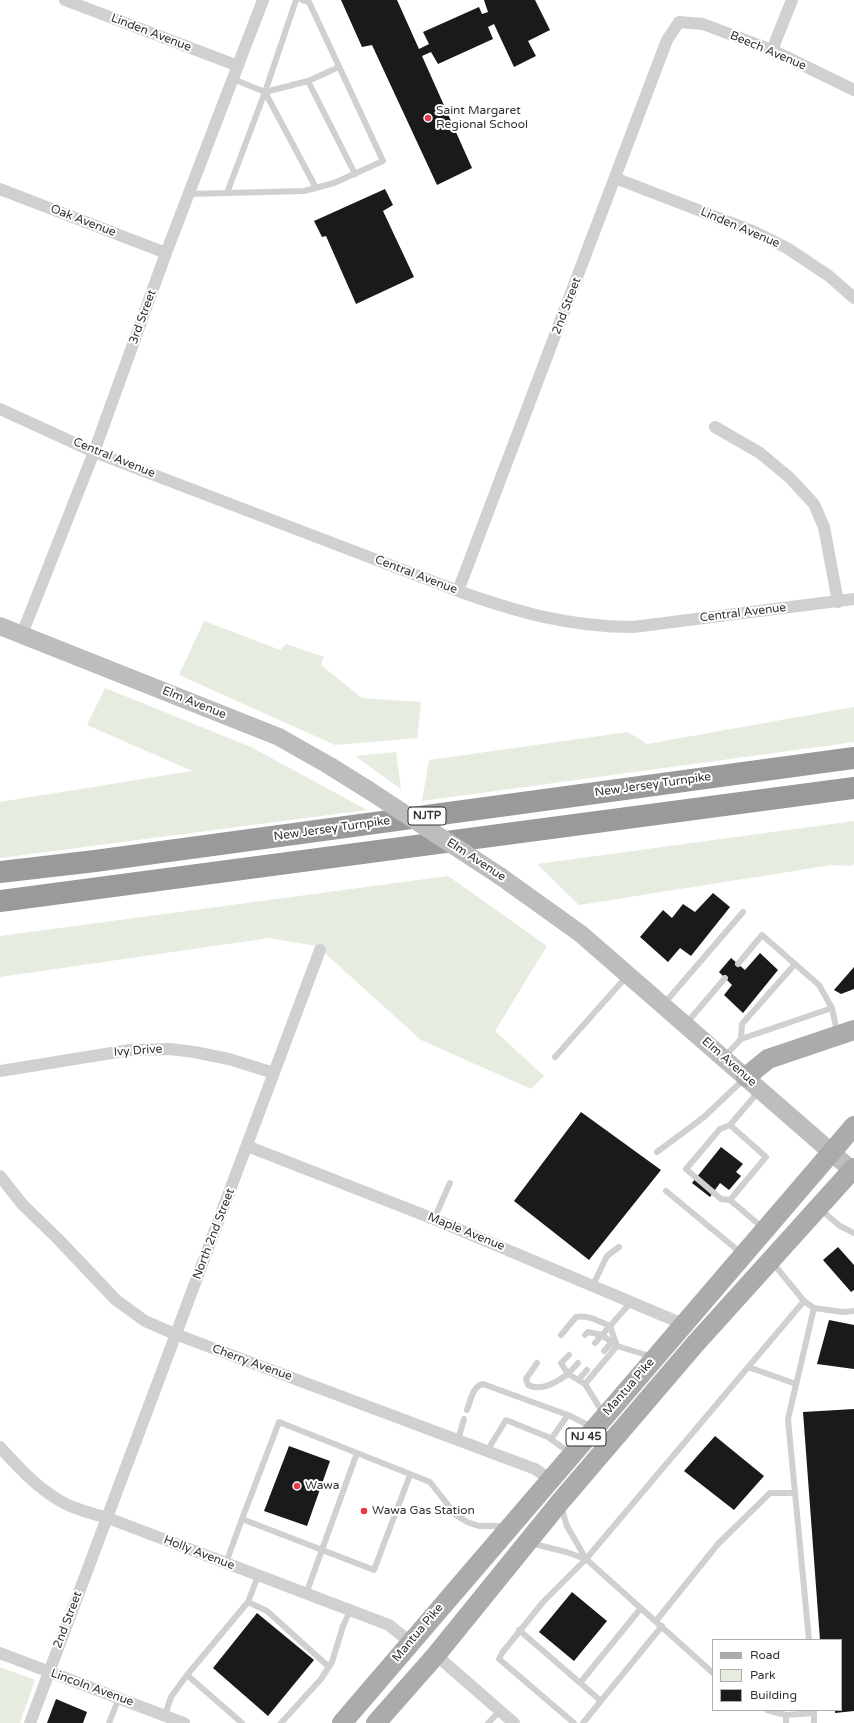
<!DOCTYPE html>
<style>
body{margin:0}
#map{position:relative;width:854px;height:1723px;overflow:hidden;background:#fff;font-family:"Varela Round",sans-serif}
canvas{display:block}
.legend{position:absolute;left:712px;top:1639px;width:130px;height:72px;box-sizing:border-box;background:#fff;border:1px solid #adadad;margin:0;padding:5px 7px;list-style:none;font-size:12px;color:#333}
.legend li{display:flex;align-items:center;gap:8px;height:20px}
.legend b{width:20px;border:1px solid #adadad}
</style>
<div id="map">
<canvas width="854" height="1723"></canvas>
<ul class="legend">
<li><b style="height:5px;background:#ababab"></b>Road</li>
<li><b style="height:11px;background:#e6ecdf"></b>Park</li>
<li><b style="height:11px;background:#1a1a1a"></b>Building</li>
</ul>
</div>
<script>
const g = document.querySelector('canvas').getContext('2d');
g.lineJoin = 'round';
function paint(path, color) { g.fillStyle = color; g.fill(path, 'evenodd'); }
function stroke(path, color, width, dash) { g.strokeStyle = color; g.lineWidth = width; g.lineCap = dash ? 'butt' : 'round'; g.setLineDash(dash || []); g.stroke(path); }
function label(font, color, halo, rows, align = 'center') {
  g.font = font + ' "Varela Round",sans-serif'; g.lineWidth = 4; g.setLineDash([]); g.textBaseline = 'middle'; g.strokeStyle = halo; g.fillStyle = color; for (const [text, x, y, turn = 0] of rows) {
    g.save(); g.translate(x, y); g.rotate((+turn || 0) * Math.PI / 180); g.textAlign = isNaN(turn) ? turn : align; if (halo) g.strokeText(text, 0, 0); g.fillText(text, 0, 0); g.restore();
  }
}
paint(new Path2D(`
 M204 621 280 650 286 644 324 657 321 665 362 698 421 702 417 738 335 745 179 675Z
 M105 688 251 747 367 810 0 858V802L192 771 87 725Z
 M854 707V742L422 801 429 760 628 732 647 744Z
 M396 752 401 789 355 756Z
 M854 821V864L851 866 832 865 579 905 537 864Z
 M448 876 547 946 495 1031 544 1076 531 1089 421 1040 317 946 269 938 0 977V936Z
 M0 1667 35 1680 20 1723H0Z`), '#e6ecdf');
paint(new Path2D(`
 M341 0H397L419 49 429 44 423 32 479 7 482 14 488 12 484 0H535L550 30 528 41 536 56 514 67 494 24 488 27 493 39 438 64 431 52 422 56 472 168 437 185 372 45 362 47Z
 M385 189 393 205 383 211 414 277 356 304 326 236 322 237 314 221Z
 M713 893 730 907 691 956 680 948 668 962 640 937 663 910 672 918 683 904 695 912Z
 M760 953 778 970 743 1013 724 995 732 985 719 972 731 958 745 970Z
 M854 967V989L841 994 834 990Z
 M581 1112 661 1170 589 1260 514 1201Z
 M721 1147 743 1164 736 1172 741 1176 729 1190 720 1183 710 1197 692 1183Z
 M838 1247 854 1265V1290L851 1292 823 1260Z
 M829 1320 854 1325V1369L817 1364Z
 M854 1409V1711L835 1713V1710H841V1640H820L803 1412Z
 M715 1436 764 1476 734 1510 684 1471Z
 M289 1446 330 1461 307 1526 264 1511Z
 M572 1592 607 1621 574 1661 539 1632Z
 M257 1613 314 1660 268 1716 213 1668Z
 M56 1699 87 1712 83 1723H47Z`), '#1a1a1a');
stroke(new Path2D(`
 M233 79 265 92
 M308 81 355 174
 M316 188 265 92 308 81 339 67
 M227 193 265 92 296 0
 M189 194 304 191 334 183 383 161 309 2 302 0
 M738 964 762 935 795 964 742 1024 741 1039
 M795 964 819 985 832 1008 837 1032
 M663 1005 743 912
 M686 1024 725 978
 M725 1056 741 1039 832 1008
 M555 1057 627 976
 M759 1091 730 1125 720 1129 686 1169 721 1199 730 1200 763 1228
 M730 1125 766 1157 730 1200
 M657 1152 704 1117 744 1079
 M666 1191 741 1253
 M821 1210 840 1226 854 1233
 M434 1219 450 1183
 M772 1262 804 1301
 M593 1285 607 1256 619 1247
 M561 1335 576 1317C589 1315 598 1321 610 1326L617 1346
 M585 1335 588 1332 602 1335 617 1346 653 1357
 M595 1343 632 1301
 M604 1351 612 1342
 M569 1355 561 1363 568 1374 578 1363
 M537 1363 526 1379 528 1385C542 1392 556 1382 568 1374L585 1384 603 1413
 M748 1367 796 1384
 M578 1380 587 1370
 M585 1384 617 1346
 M467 1410C471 1400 472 1387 483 1384L568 1415 592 1427
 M551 1439 568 1415
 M458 1440 464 1419
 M487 1451 506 1420 548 1437 570 1453
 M357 1453 279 1422 242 1519 374 1570 410 1475
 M561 1507 567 1526 586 1559 713 1673
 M530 1543 566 1552 586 1559
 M226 1563 242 1519
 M306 1594 357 1453 430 1482 456 1515 467 1522 479 1526H506
 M248 1602 267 1611 329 1667
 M656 1621 718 1544 770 1493H795
 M519 1630 601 1701
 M809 1640 788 1419 814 1308 843 1312 854 1311
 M187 1675 242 1723
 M580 1683 641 1608
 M767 1710 786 1715V1723
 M165 1715 171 1697 187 1675 248 1602 258 1576
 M786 1715 814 1713
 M109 1723 119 1698
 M281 1723 321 1679 332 1662 343 1626 350 1611
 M488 1723 500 1711
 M574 1723 499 1659 502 1653 543 1602 586 1559 804 1301 814 1308
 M583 1723 662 1626
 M814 1723V1710`), '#d0d0d0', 6);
stroke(new Path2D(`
 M65 0 238 66
 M772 50 792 0
 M615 178 755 232 787 248 829 276 854 298
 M0 189 166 253
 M0 409 94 452 458 591C517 612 569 627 633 627L854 599
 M715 427 760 453 790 478 814 504 824 527 838 602
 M458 591 667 40 679 22 703 24 772 50 854 90
 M22 634 94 452 166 253 263 0
 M0 1071 130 1050 170 1049 194 1052 229 1059 274 1073
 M247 1146 434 1219 683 1324
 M0 1176 22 1204 58 1239 116 1300 145 1321 175 1334 535 1469 550 1479
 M0 1447C19 1468 38 1489 64 1503 77 1510 94 1514 108 1518L389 1625 410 1642
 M0 1653 184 1723
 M436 1655 514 1723
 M30 1723 320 950`), '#d0d0d0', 12);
stroke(new Path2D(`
 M0 626 279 737 330 766 370 791
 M500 876 581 934 854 1172`), '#bdbdbd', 18);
stroke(new Path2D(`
 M746 1077 768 1059 854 1030
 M342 1723 854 1126
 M376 1723 436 1655 560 1502 696 1343 854 1168`), '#ababab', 20);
stroke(new Path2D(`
 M0 872 95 861 854 758
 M0 901 854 788`), '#9a9a9a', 22);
stroke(new Path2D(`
 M370 791 500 876`), '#bdbdbd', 18);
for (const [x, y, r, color] of [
 [428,118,4,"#e63946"],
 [297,1486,4,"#e63946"],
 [364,1511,4,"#e63946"]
]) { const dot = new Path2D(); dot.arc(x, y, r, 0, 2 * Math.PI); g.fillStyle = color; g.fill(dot); stroke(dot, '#fff', 1.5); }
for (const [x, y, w] of [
 [427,816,38],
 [586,1437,40]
]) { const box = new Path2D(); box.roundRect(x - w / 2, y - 9, w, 18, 3); g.fillStyle = '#fff'; g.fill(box); stroke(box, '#333', 1); }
label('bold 11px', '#333', null, [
 ["NJTP",427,816],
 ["NJ 45",586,1437]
]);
label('12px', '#333', '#fff', [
 ["Linden Avenue",151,33,21],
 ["Beech Avenue",768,51,23],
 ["Oak Avenue",83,221,21],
 ["Linden Avenue",740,228,23],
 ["2nd Street",567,306,-69],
 ["3rd Street",143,317,-70],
 ["Central Avenue",114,458,22],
 ["Central Avenue",416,575,21],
 ["Central Avenue",743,613,-7],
 ["Elm Avenue",194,703,22],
 ["New Jersey Turnpike",653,785,-8],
 ["New Jersey Turnpike",332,829,-8],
 ["Elm Avenue",476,860,33],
 ["Ivy Drive",138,1051,-4],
 ["Elm Avenue",729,1062,41],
 ["Maple Avenue",466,1232,22],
 ["North 2nd Street",214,1234,-69],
 ["Cherry Avenue",252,1363,20],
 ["Mantua Pike",629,1387,-49],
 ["Holly Avenue",199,1553,21],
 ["2nd Street",68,1620,-69],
 ["Mantua Pike",418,1633,-50],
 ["Lincoln Avenue",92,1688,20]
]);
label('12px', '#333', '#fff', [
 ["Saint Margaret",436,111],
 ["Regional School",436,125],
 ["Wawa",305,1486],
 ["Wawa Gas Station",372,1511]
], 'left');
</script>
